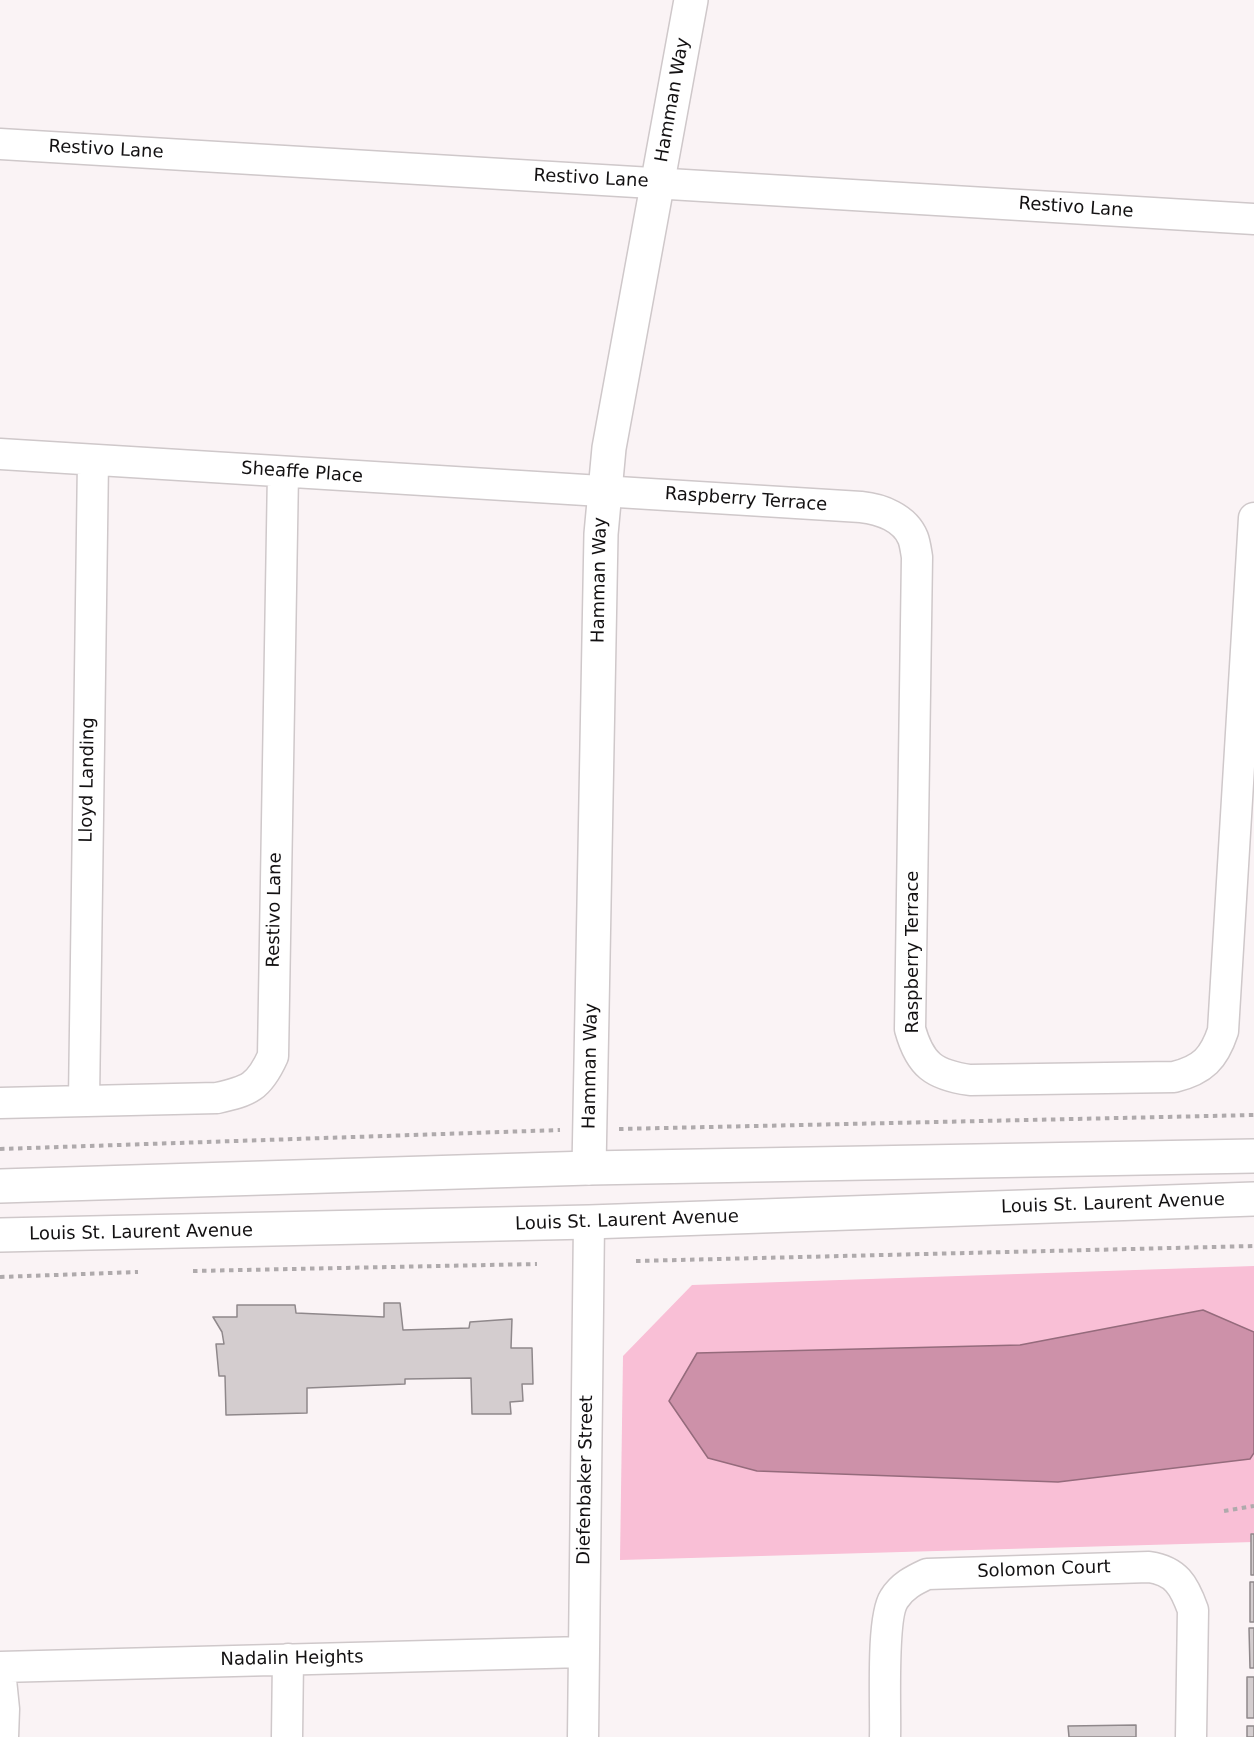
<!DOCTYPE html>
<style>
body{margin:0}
canvas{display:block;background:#faf3f5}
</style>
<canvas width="1254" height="1737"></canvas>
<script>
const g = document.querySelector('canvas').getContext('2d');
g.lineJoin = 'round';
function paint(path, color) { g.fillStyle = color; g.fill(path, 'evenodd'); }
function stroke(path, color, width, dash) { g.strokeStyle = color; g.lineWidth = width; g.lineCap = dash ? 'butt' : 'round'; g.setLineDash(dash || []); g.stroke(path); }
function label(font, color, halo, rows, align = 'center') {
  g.font = font + ' "DejaVu Sans",sans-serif'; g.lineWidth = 4.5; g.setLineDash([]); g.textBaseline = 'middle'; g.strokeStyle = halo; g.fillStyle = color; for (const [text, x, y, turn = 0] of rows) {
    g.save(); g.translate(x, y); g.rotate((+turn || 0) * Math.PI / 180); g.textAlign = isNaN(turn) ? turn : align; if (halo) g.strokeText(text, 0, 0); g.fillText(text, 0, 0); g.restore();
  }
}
paint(new Path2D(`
 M1254 1266V1542L620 1560 623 1356 692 1285Z`), '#f9bfd6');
const water = new Path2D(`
 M1203 1310 1254 1332V1453L1250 1459 1058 1482 757 1471 708 1458 669 1401 697 1353 1020 1345Z`);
paint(water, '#cd91a9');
stroke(water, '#956b7c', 1.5);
const building = new Path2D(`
 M384 1303H400L403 1330 469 1328 470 1322 512 1319 511 1348H532L533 1384H522L523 1401 510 1402 511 1414H472L471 1378 405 1379V1384L307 1388V1413L226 1415 225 1376H219L216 1344H224L222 1332 213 1317H237V1305H295L296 1313 384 1317Z
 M1251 1534H1254V1575H1251Z
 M1250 1582H1254V1622H1250Z
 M1249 1628H1254V1668H1250Z
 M1247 1677H1254V1718H1247Z
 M1136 1725V1737H1069L1068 1726Z
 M1247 1726H1254V1737H1247Z`);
paint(building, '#d4cdcf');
stroke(building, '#8f888b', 1.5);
const minor = new Path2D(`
 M0 144 1254 219
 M0 454 861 507C881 509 905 518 913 538 915 543 916 551 917 557L910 1029C920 1065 934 1075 970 1080L1174 1077C1203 1070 1214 1058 1223 1031L1254 518
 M84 1100 93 460
 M0 1103 217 1098C249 1091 259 1087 273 1056L283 472
 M0 1667 584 1652
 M0 1670 4 1709 3 1737
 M287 1737 288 1659
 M583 1737 589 1222
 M885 1737C886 1709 881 1619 894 1599 902 1586 914 1580 927 1574L1149 1567C1176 1571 1184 1585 1193 1610L1191 1737`);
const tertiary = new Path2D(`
 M589 1168 601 534 609 448 691 0`);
const secondary = new Path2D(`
 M0 1186 589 1168 1254 1156
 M0 1235 589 1222 1254 1199`);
stroke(minor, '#cfc8ca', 33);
stroke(tertiary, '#cfc8ca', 36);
stroke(secondary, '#cfc8ca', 36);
stroke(new Path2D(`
 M619 1129 1254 1115
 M0 1149 560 1130
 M636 1261 1254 1246
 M193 1271 537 1264
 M0 1277 138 1272
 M1224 1511 1254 1506`), '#afaaac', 4, [4.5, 4.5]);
stroke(minor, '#fff', 30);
stroke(tertiary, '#fff', 33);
stroke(secondary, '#fff', 33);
label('18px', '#131112', '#fff', [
 ["Hamman Way",673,100,-80],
 ["Restivo Lane",106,150,3],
 ["Restivo Lane",591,179,3],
 ["Restivo Lane",1076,208,4],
 ["Sheaffe Place",302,473,4],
 ["Raspberry Terrace",746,500,4],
 ["Hamman Way",600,580,-89],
 ["Lloyd Landing",88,780,-89],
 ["Restivo Lane",275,910,-89],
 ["Raspberry Terrace",913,952,-90],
 ["Hamman Way",591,1066,-89],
 ["Louis St. Laurent Avenue",1113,1204,-2],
 ["Louis St. Laurent Avenue",627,1221,-2],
 ["Louis St. Laurent Avenue",141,1233,-1],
 ["Diefenbaker Street",586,1480,-89],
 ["Solomon Court",1044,1570,-2],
 ["Nadalin Heights",292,1659,-1]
]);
</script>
